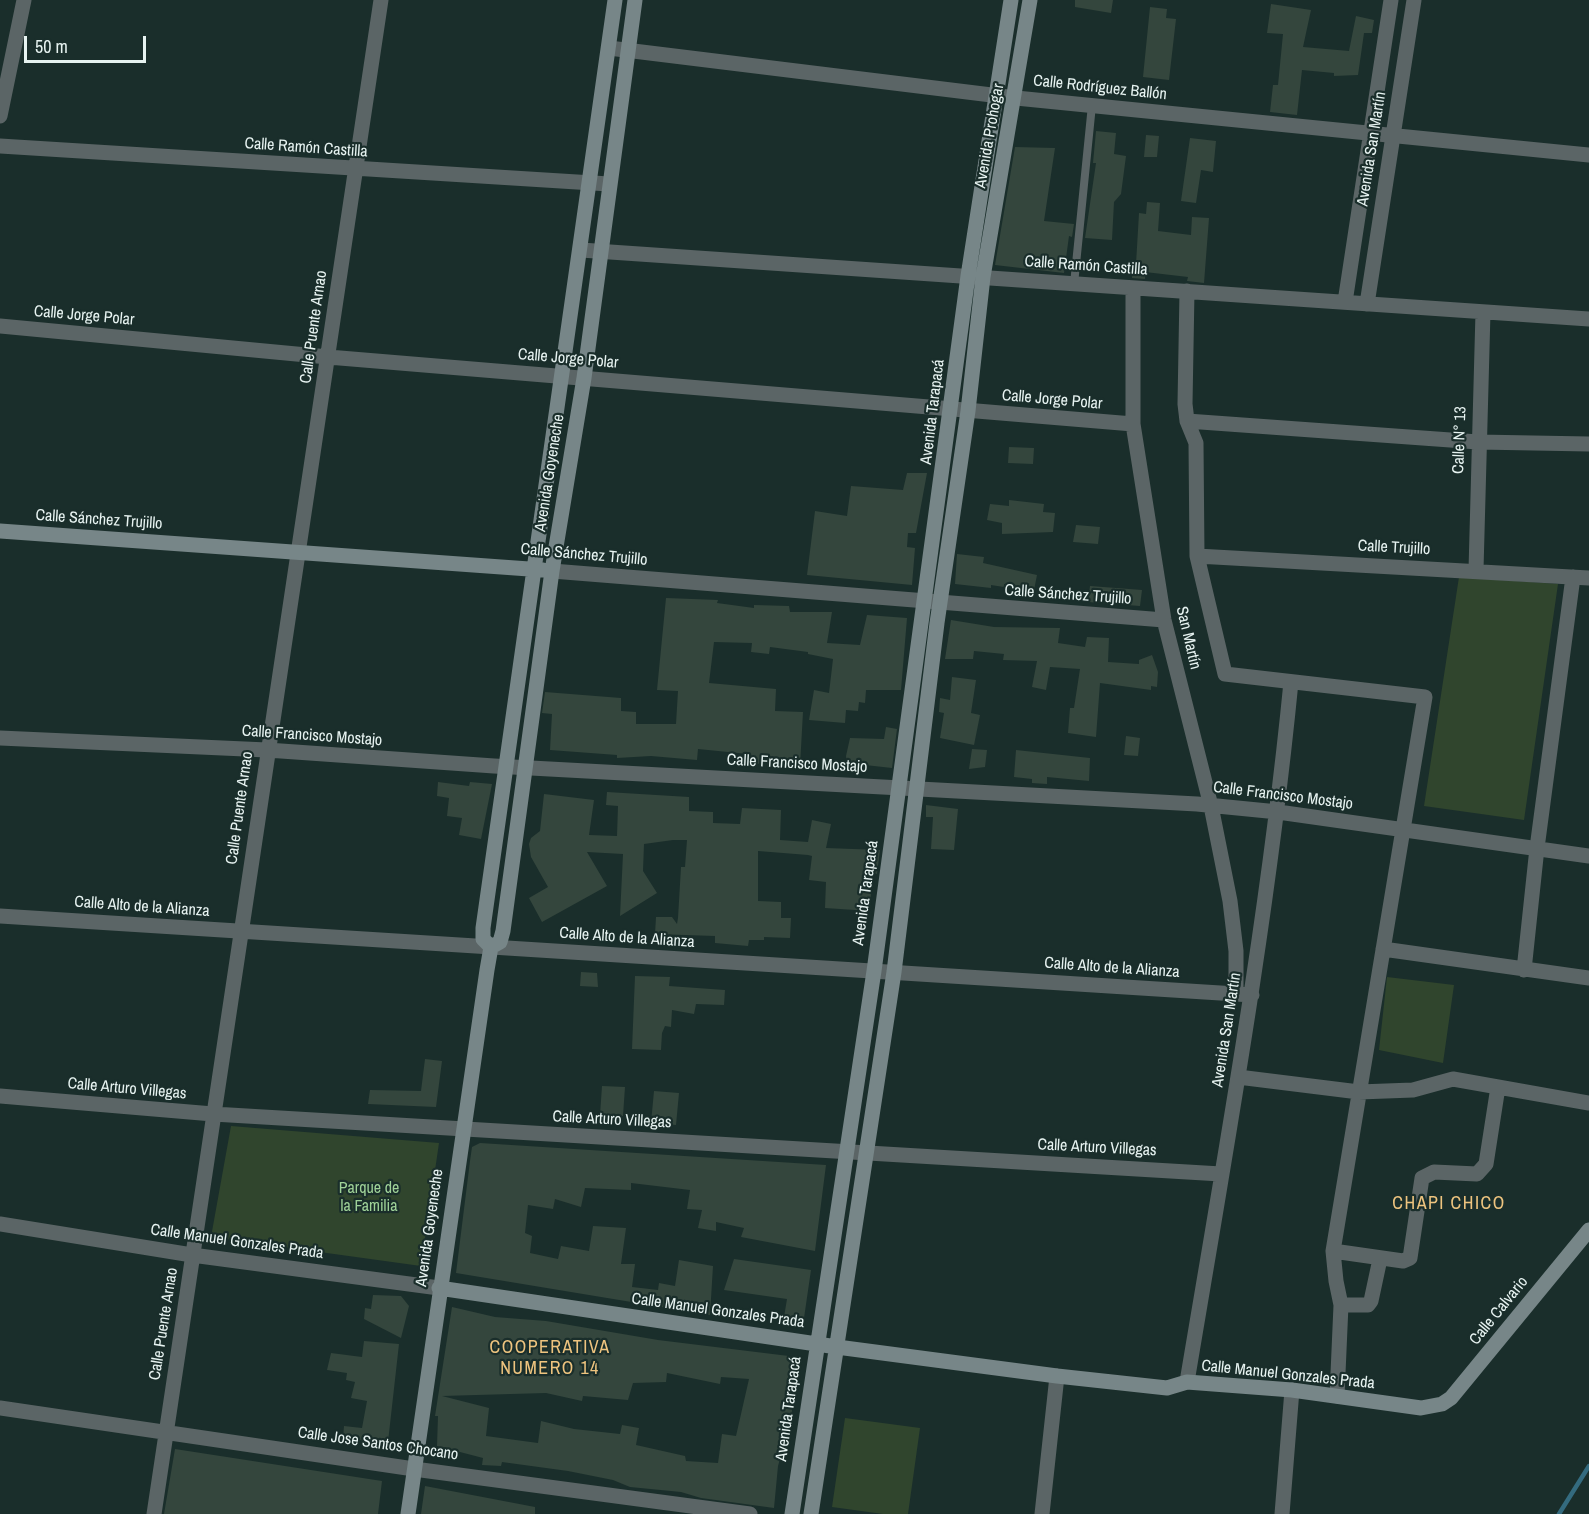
<!DOCTYPE html>
<meta charset="utf-8">
<style>
body{margin:0}
#map{position:relative;width:1589px;height:1514px;overflow:hidden;background:#1a2e2b;font-family:"Archivo Narrow",sans-serif}
canvas{display:block}
.scale{position:absolute;left:24px;top:36px;width:122px;height:27px;box-sizing:border-box;border:3px solid #e7f3f1;border-top:0;padding-left:8px;font-size:18px;line-height:21px;white-space:nowrap;color:#e7f3f1;-webkit-text-stroke:4px #1a2e2b;paint-order:stroke}
</style>
<div id="map">
<canvas width="1589" height="1514"></canvas>
<div class="scale">50 m</div>
</div>
<script>
const g = document.querySelector('canvas').getContext('2d');
g.lineJoin = 'round';
function paint(path, color) { g.fillStyle = color; g.fill(path, 'evenodd'); }
function stroke(path, color, width, dash) { g.strokeStyle = color; g.lineWidth = width; g.lineCap = dash ? 'butt' : 'round'; g.setLineDash(dash || []); g.stroke(path); }
function label(font, color, halo, rows, align = 'center') {
  g.font = font + ' "Archivo Narrow",sans-serif'; g.lineWidth = 4.5; g.setLineDash([]); g.textBaseline = 'middle'; g.strokeStyle = halo; g.fillStyle = color; for (const [text, x, y, turn = 0] of rows) {
    g.save(); g.translate(x, y); g.rotate((+turn || 0) * Math.PI / 180); g.textAlign = isNaN(turn) ? turn : align; if (halo) g.strokeText(text, 0, 0); g.fillText(text, 0, 0); g.restore();
  }
}
paint(new Path2D(`
 M1459 577 1558 584 1524 820 1424 806Z
 M1387 977 1454 985 1443 1063 1379 1050Z
 M231 1126 439 1143 421 1266 211 1237Z
 M845 1418 920 1428 908 1514H883L832 1507Z`), '#30452d');
stroke(new Path2D(`
 M1559 1514 1589 1466`), '#346b7f', 4.5);
paint(new Path2D(`
 M1075 0H1113L1111 13 1075 7Z
 M1271 4 1311 10 1303 47 1349 51 1356 16 1374 20 1372 33H1364L1358 75 1334 76V73L1302 70 1297 115 1270 112 1273 85H1278L1283 34 1267 33Z
 M1150 7 1167 9 1166 18 1176 19 1169 80 1143 77Z
 M1096 131 1116 133 1114 154 1126 156 1121 194 1114 202 1112 240 1085 238 1096 163H1093Z
 M1146 135 1159 136 1157 157H1144Z
 M1190 138 1216 141 1213 172 1201 170 1196 203 1181 201Z
 M1015 147 1055 148 1044 221 1074 224 1072 237 1069 236 1064 273 995 265Z
 M1147 202 1160 203 1158 231 1191 235 1192 217 1209 218 1204 283 1187 281 1188 277 1145 272V279L1132 278 1133 264H1136L1139 213 1146 214Z
 M1009 447 1034 448 1033 464 1008 463Z
 M907 473H927L916 533H908L907 547 915 548 912 585 807 575 815 511 847 516 851 486 903 490Z
 M1009 500 1044 504 1043 512 1055 513 1053 532 1002 534V523L987 520 990 504 1009 506Z
 M1076 525 1100 527 1098 544 1073 542Z
 M957 554 984 557 983 563 1037 575 1034 590 1004 584V587L991 585V588L955 584Z
 M1090 586 1142 590 1140 606 1088 602Z
 M666 598 718 600 717 603 754 608V605L789 606 790 612H832L827 643 860 645 867 615 907 618 901 690H866L865 703 859 702 858 711 846 710 845 723 809 720 814 690 829 693 833 659 808 654V652L770 647 769 654 751 652 752 643 714 642 709 683 776 689 775 711 803 712 800 766 747 763 748 754 698 749 697 760 651 756 617 758V755L550 750 552 714 542 713 545 692 621 698V711L636 712V724H676L678 691 657 690Z
 M951 620 994 627 1060 628 1058 643 1085 647 1087 637 1109 638 1108 662 1139 664V660L1152 655 1158 672 1157 687 1151 686V690L1100 683 1096 737 1068 733 1070 708H1074L1080 669 1050 667 1046 690 1032 687 1037 661 1003 660 1004 654 974 651 973 659H945Z
 M952 677 976 680 971 713 980 715 974 745 940 738 944 713 939 712 940 698 950 700Z
 M886 727 897 729 892 768 847 763 846 756 850 738 884 739Z
 M1126 736 1140 738 1138 756 1124 755Z
 M972 749 987 750 985 767 969 769Z
 M1016 750 1090 758 1089 781 1047 777V784L1032 783V779L1014 777Z
 M438 782 469 786 470 782 492 784 481 839 459 835 462 818 447 816 449 798 437 796Z
 M607 792 689 797V811L713 812V823L740 824 742 808 781 810 780 840 808 842 812 820 831 824 826 848 880 850 877 874 872 873 870 911 825 908 826 882 809 880 812 856 808 855 758 851V901L781 902V918H791L790 938 764 937V940H749L748 946 715 943V936L655 934 656 917H672L677 924 678 918 681 867H685L687 840H673L644 844 643 871 657 893 620 916 623 854 587 852 607 886 542 922 529 898 548 887 531 857 529 844 531 838 540 831 544 794 594 800 589 835 617 836 618 806 606 805Z
 M926 805 958 809 954 850 931 849 933 817H926Z
 M581 972 597 973 598 987 580 986Z
 M635 976 670 977 669 986 725 990 724 1005 696 1004 694 1014 672 1010 671 1027 665 1026 662 1033 661 1050 632 1049Z
 M425 1059 442 1061 436 1107 368 1104 370 1090 421 1091Z
 M602 1086 625 1087 623 1116 600 1115Z
 M654 1091 679 1093 676 1125 651 1123Z
 M480 1143 826 1165 815 1251 741 1237 744 1228 716 1222V1231L698 1228 702 1210 687 1209 690 1190 631 1183V1190L585 1188 581 1207 555 1199 553 1209 528 1205 525 1233 532 1236 530 1253 558 1259 561 1246 589 1251 593 1226 626 1228 621 1264H635L632 1287 658 1290 659 1283 675 1286 679 1260 713 1266 710 1315 456 1273 470 1161 472 1147Z
 M734 1259 811 1270 803 1325 783 1323 787 1299 724 1290Z
 M373 1295 401 1296 409 1306 401 1338 364 1319 365 1308 371 1309Z
 M452 1307 495 1317 546 1321 658 1340 797 1357 791 1421 778 1466 774 1508 701 1498 681 1492 630 1487 613 1480 568 1471 502 1462 501 1466 482 1465 483 1458 437 1446 438 1416H435ZM667 1373 720 1384 721 1377 749 1379 736 1436 722 1434 718 1463 686 1461 685 1456 636 1445 639 1428 622 1425 620 1434 574 1429 541 1421 538 1443 486 1436 489 1408 442 1396 546 1393 582 1401 583 1396 628 1400 633 1383 666 1382Z
 M364 1341 399 1344 388 1442 343 1439 344 1426 362 1428 367 1401 351 1398 355 1382 346 1380 347 1373 327 1370 331 1353 362 1357Z
 M175 1449 382 1481 378 1514H164Z
 M425 1486 535 1507V1514H421Z`), '#34463d');
stroke(new Path2D(`
 M1074 284 1092 105`), '#5b6566', 8);
stroke(new Path2D(`
 M609 48 1016 98 1589 155
 M0 116 24 0
 M0 146 609 184
 M581 250 1589 319
 M1133 288V424L1164 620 1211 806 1230 901 1236 951V994
 M1187 291 1185 404 1187 421 1196 443 1197 556 1225 674 1425 697 1333 1251 1336 1281 1341 1305 1337 1396
 M1345 302 1391 0
 M1367 304 1414 0
 M0 326 328 357 1133 424
 M1187 421 1478 442 1589 444
 M1197 556 1589 578
 M1476 570 1483 312
 M552 571 1164 620
 M0 738 267 750 494 766 1197 804 1278 812 1589 856
 M0 916 1252 995
 M1383 949 1589 978
 M1524 970 1537 848 1573 577
 M1238 1077 1359 1092 1413 1090 1453 1079 1589 1103
 M0 1096 213 1114 1221 1174
 M0 1224 192 1255 439 1288
 M1333 1251 1403 1261 1410 1258 1422 1178 1434 1172 1477 1174 1486 1164 1498 1087
 M1341 1305H1368L1371 1301 1380 1259
 M1187 1382C1226 1149 1268 917 1291 682
 M0 1408 414 1469 750 1514
 M154 1514 381 0
 M1042 1514 1057 1376
 M1282 1514 1292 1390`), '#5b6566', 15);
stroke(new Path2D(`
 M0 531 543 570
 M491 947 483 939V928L615 0
 M439 1288 837 1347 1057 1376 1167 1388 1187 1382 1292 1390 1421 1408 1442 1404 1451 1398 1589 1230
 M408 1514 487 970 491 947 500 942 503 931 552 571 584 378 635 0
 M792 1514 874 971 968 276 1011 0
 M811 1514 894 972 937 623 968 411 983 277 1030 0`), '#778688', 15);
label('16px', '#e7f3f1', '#1a2e2b', [
 ["Calle Rodríguez Ballón",1100,88,6],
 ["Avenida Prohogar",990,136,-80],
 ["Calle Ramón Castilla",306,148,4],
 ["Avenida San Martín",1372,149,-81],
 ["Calle Ramón Castilla",1086,266,4],
 ["Calle Jorge Polar",84,316,5],
 ["Calle Puente Arnao",314,327,-82],
 ["Calle Jorge Polar",568,359,5],
 ["Calle Jorge Polar",1052,400,5],
 ["Avenida Tarapacá",933,412,-83],
 ["Calle N° 13",1460,440,-88],
 ["Avenida Goyeneche",550,473,-81],
 ["Calle Sánchez Trujillo",99,520,4],
 ["Calle Trujillo",1394,548,3],
 ["Calle Sánchez Trujillo",584,555,5],
 ["Calle Sánchez Trujillo",1068,595,4],
 ["San Martín",1188,638,77],
 ["Calle Francisco Mostajo",312,736,4],
 ["Calle Francisco Mostajo",797,764,3],
 ["Calle Francisco Mostajo",1283,796,7],
 ["Calle Puente Arnao",240,808,-82],
 ["Avenida Tarapacá",866,893,-82],
 ["Calle Alto de la Alianza",142,907,4],
 ["Calle Alto de la Alianza",627,938,4],
 ["Calle Alto de la Alianza",1112,968,4],
 ["Avenida San Martín",1227,1030,-81],
 ["Calle Arturo Villegas",127,1089,5],
 ["Calle Arturo Villegas",612,1120,3],
 ["Calle Arturo Villegas",1097,1148,3],
 ["Avenida Goyeneche",430,1228,-82],
 ["Calle Manuel Gonzales Prada",237,1242,8],
 ["Calle Manuel Gonzales Prada",718,1311,8],
 ["Calle Calvario",1499,1311,-51],
 ["Calle Puente Arnao",164,1324,-81],
 ["Calle Manuel Gonzales Prada",1288,1375,6],
 ["Avenida Tarapacá",789,1409,-82],
 ["Calle Jose Santos Chocano",378,1444,8]
]);
label('16px', '#9fd298', '#1a2e2b', [
 ["Parque de",369,1189],
 ["la Familia",369,1207]
]);
g.letterSpacing = '1.5px';
label('18px', '#eec47f', '#1a2e2b', [
 ["CHAPI CHICO",1449,1204],
 ["COOPERATIVA",550,1348],
 ["NUMERO 14",550,1369]
]);
g.letterSpacing = '0px';
</script>
